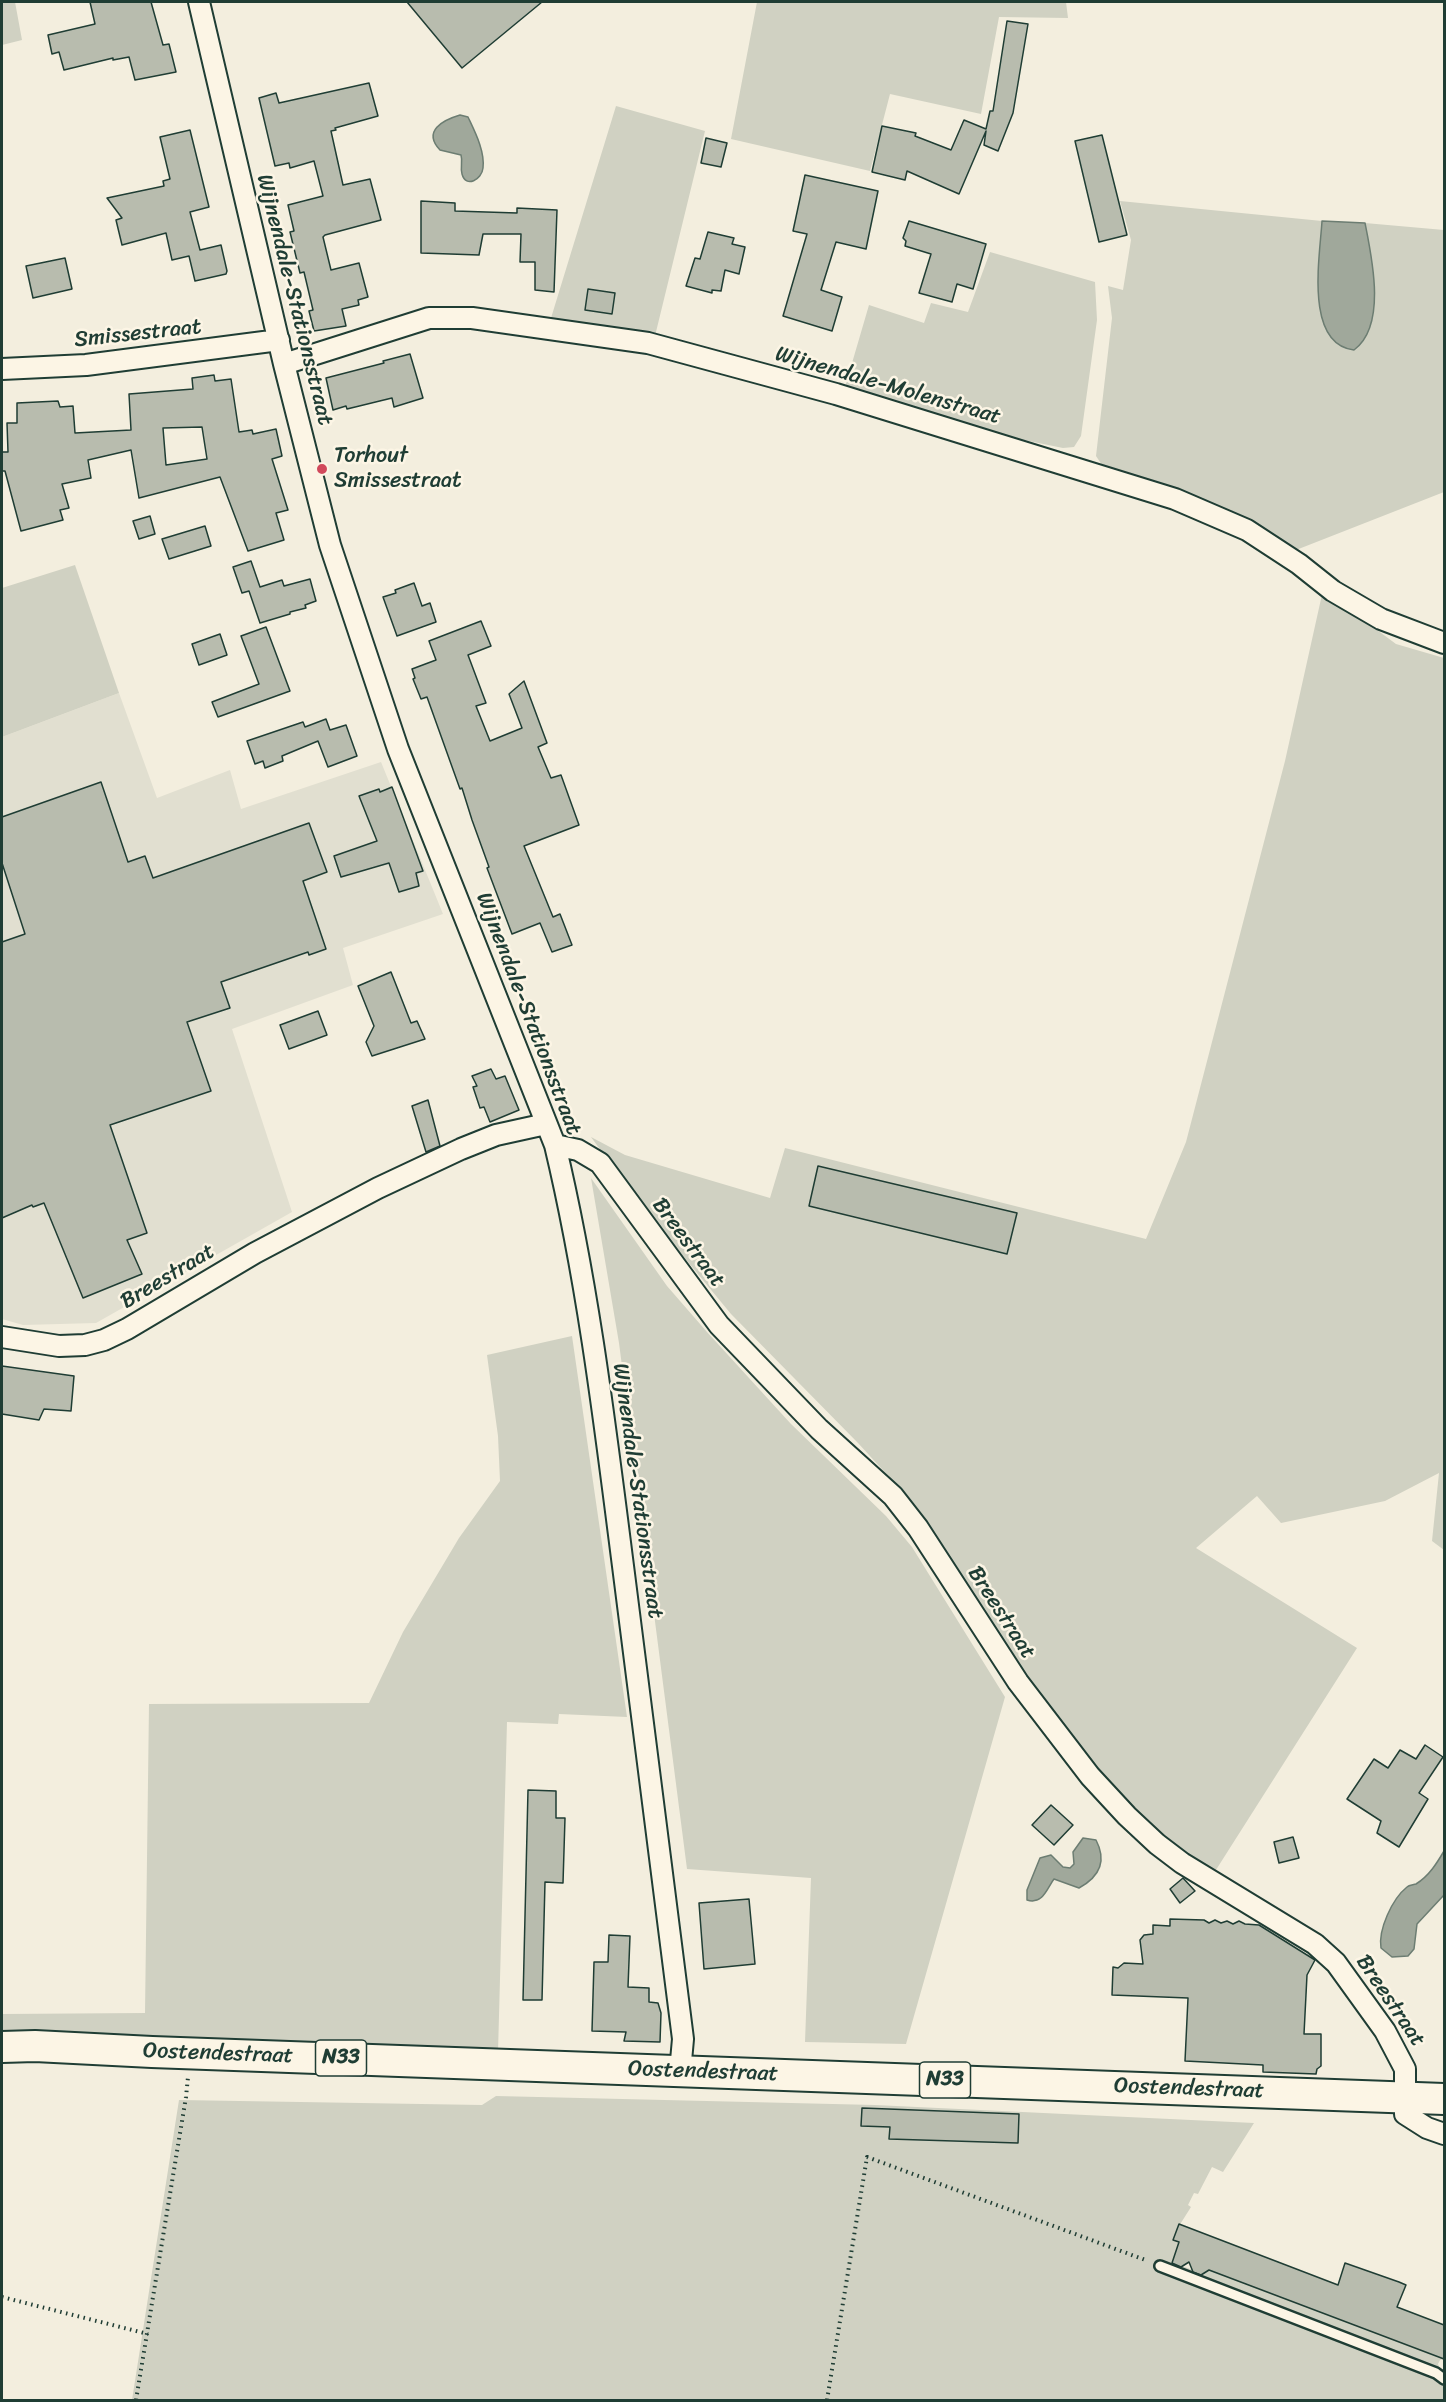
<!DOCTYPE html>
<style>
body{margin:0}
#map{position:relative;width:1446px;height:2402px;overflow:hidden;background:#f3eede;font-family:Sriracha,sans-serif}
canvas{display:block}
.frame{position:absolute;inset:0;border:3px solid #1f3d34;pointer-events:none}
</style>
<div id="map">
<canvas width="1446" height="2402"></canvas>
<div class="frame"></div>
</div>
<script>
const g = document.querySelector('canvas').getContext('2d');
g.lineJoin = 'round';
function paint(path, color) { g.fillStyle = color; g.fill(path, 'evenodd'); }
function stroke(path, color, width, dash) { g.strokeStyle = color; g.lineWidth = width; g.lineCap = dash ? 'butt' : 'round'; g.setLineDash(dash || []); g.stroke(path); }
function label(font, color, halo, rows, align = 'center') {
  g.font = font + ' Sriracha,sans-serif'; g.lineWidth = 5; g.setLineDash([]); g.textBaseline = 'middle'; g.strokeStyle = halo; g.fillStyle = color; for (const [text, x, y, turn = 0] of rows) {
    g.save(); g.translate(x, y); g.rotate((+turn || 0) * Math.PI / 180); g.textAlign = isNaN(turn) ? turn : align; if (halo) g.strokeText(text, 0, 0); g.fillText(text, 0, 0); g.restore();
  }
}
paint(new Path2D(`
 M119 693 157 798 230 770 241 809 381 762 443 914 343 948 353 985 232 1029 292 1212 96 1323 23 1325 2 1319V737Z`), '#e1dfd0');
paint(new Path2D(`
 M2 2H15L22 40 2 45Z
 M757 2H1066L1068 18 999 17 981 114 890 94 870 171 731 139Z
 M616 106 705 131 655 336 551 318Z
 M1120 201 1322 221C1319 261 1311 301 1332 338L1371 322 1375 292 1365 223 1444 230V492L1296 550 1273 533 1229 511 1104 468 1096 456 1112 318 1108 286 1123 290 1131 240Z
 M990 252 1095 282 1097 320 1081 436 1074 447 1063 448 1014 438 845 387 869 305 924 323 931 303 968 312Z
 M75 565 119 693 2 737V588Z
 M1323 590 1396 644 1444 658V1550L1432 1541 1439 1473 1385 1501 1281 1523 1257 1496 1196 1548 1357 1648 1214 1873 1175 1848 1130 1808 1094 1769 1056 1722 913 1503 858 1443 731 1314 640 1204 591 1137 625 1155 770 1198 785 1148 1146 1239 1186 1142 1285 761Z
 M591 1178 667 1286 707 1332 791 1424 886 1516 912 1547 1005 1697 906 2044 805 2042 811 1878 687 1869 619 1343Z
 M572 1336 627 1717 559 1714 558 1724 507 1722 498 2052 2 2032V2014L145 2013 149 1704 369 1703 403 1632 459 1538 500 1481 498 1436 487 1355Z
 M496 2096 875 2105 1254 2123 1223 2172 1212 2167 1198 2194 1194 2193 1188 2205 1191 2207 1179 2226 1174 2240 1183 2243 1177 2257 1173 2259 1174 2267 1178 2268 1182 2266 1193 2270 1194 2275 1199 2276 1203 2274 1202 2267 1444 2359 1440 2360 1438 2364 1440 2369 1444 2370V2400H132L179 2100 482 2105Z`), '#d0d1c2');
const water = new Path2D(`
 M460 115 468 117C475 132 485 151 483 168 482 179 466 189 462 174 460 167 463 162 461 155L440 150C422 131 443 120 460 115Z
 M1322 221 1365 223C1372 258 1387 326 1354 350 1304 344 1320 256 1322 221Z
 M1083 1838 1096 1840C1107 1861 1099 1877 1079 1888L1054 1879C1047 1888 1043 1905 1027 1900V1890L1040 1858 1051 1855 1063 1867 1070 1868 1074 1864 1073 1852Z
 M1444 1851V1895L1417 1924 1414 1949 1408 1956 1392 1957 1381 1948C1378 1930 1392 1899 1407 1887 1409 1885 1413 1885 1416 1884 1429 1876 1437 1863 1444 1851Z`);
paint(water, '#a0a89b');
stroke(water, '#6c7d72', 1.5);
const building = new Path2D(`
 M90 2H151L163 45 169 44 176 72 135 80 129 57 113 60V58L64 70 59 52 52 54 48 35 95 24Z
 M407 2H542L462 68Z
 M1007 21 1028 24 1013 113 998 151 984 145 986 131 959 194 907 171 905 180 872 172 882 126 916 133 915 136 951 150 964 120 986 129 990 111H993Z
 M369 83 378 116 335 128 336 130 331 131 343 185 370 179 381 220 325 235 323 237 331 270 359 263 368 297 358 300 359 305 342 309 346 326 314 331 309 311 313 310 304 272 300 273 290 232 294 231 288 205 323 196 314 161 290 168 289 163 275 166 259 98 276 93 279 103Z
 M190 130 209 207 190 212 200 250 221 245 227 271 226 274 195 281 189 256 172 260 166 233 122 245 116 220 122 218 107 198 164 186 163 181 170 179 160 137Z
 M1102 135 1127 235 1099 242 1075 141Z
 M706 138 727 143 721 167 701 163Z
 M805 175 878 191 866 249 836 242 821 290 842 297 832 331 783 316 807 234 793 231Z
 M421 201 455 203V211L517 213V208L557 210 554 292 535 290V262H520L521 234H483L479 255 421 253Z
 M909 221 986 244 973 289 957 284 952 302 919 293 931 254 905 246 906 241 903 238Z
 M708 232 734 238 732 244 745 247 739 274 725 270 721 291 712 290V293L686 286 695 258 700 259Z
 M65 258 72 289 33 298 26 266Z
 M588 289 615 293 612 314 585 310Z
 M410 354 423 398 394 407 392 398 347 409 346 406 333 410 326 378 384 363 383 361Z
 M214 375 215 381 231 379 239 432 252 430 253 434 276 429 282 456 272 459 288 510 276 513 284 540 248 551 220 477 139 498 131 450 88 460 91 478 62 484 69 508 60 510 63 520 21 531 5 471H2V452H8L7 423H17V403L58 401 60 407 73 406 75 433 131 430 129 394 193 389 192 378ZM202 427 207 459 166 465 163 428Z
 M150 516 155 534 139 539 133 521Z
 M205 526 211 546 169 559 162 539Z
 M251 561 260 587 282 580 284 586 310 579 316 601 305 605 306 608 290 612V614L260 623 249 591 242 593 233 567Z
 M414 583 422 606 430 603 436 622 397 636 383 597 396 593 395 590Z
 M481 621 491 646 468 655 486 703 476 706 490 741 522 728 509 694 524 681 547 743 538 747 551 778 561 775 579 825 524 846 553 917 560 914 572 945 552 952 540 923 512 934 487 868 489 867 472 820 462 788 460 789 427 697 421 699 413 679 415 678 412 669 436 660 429 641Z
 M266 627 290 691 218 717 212 702 259 684 241 636Z
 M220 634 227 655 199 665 192 644Z
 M326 719 330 730 346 725 357 756 328 767 318 741 282 756 283 761 265 768 263 761 255 764 247 741 303 722 305 727Z
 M101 782 128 862 145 856 153 878 309 823 327 872 303 881 326 949 309 955 308 952 221 982 230 1008 187 1022 211 1091 110 1125 147 1233 127 1240 142 1274 83 1298 44 1203 33 1207 32 1205 2 1218V942L25 934 2 863V817Z
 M392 787 423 871 416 873 419 886 399 892 389 863 341 877 334 856 377 841 359 796 379 789 380 792Z
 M391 972 411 1023 417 1021 425 1039 372 1056 366 1042 374 1026 358 986Z
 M318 1011 327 1035 289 1049 280 1025Z
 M491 1069 496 1079 505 1076 519 1110 490 1122 484 1107 480 1108 473 1087 477 1086 472 1076Z
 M428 1100 440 1146 426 1152 412 1106Z
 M818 1166 1017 1213 1007 1254 809 1206Z
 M2 1366 74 1376 71 1411 44 1409 39 1420 2 1414Z
 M1425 1745 1443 1757 1419 1793 1428 1799 1399 1847 1377 1833 1381 1821 1347 1799 1374 1759 1388 1768 1400 1750 1416 1759Z
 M528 1790 556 1791V1818H565L563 1883 545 1882 542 2000H523Z
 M1051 1805 1073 1825 1054 1845 1032 1825Z
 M1293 1837 1299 1858 1279 1863 1274 1842Z
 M1183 1878 1195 1891 1180 1903 1170 1889Z
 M749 1899 755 1964 704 1969 699 1903Z
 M1170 1919 1204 1920 1209 1923 1215 1920 1221 1923 1227 1921 1233 1924 1239 1921 1245 1924 1259 1925 1315 1960 1307 1975 1304 2034H1321V2066L1317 2069 1316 2074 1263 2072V2065L1185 2061 1188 1998 1112 1995 1113 1967 1118 1968 1124 1963 1143 1964 1140 1940 1144 1935 1153 1934V1925L1170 1926Z
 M609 1935 630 1936 628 1987 649 1988V2002L658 2003 661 2013 660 2042 624 2041 626 2032 592 2031 594 1962H608Z
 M862 2108 1019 2114 1018 2143 889 2139 890 2127 861 2126Z
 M1179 2224 1338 2285 1345 2263 1399 2282 1406 2285 1397 2307 1444 2325V2359L1209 2270 1201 2275 1193 2272 1189 2262 1181 2267 1172 2263 1179 2242 1173 2240Z`);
paint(building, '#b8bcae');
stroke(building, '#1f3d34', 1.5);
const service = new Path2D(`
 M1160 2266 1436 2373 1444 2379`);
const minor = new Path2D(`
 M199 2 284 364 330 545 398 749 555 1145C588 1283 605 1425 623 1566 643 1723 663 1881 683 2039L680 2072
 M284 364 429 318H472L648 343 836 394 1175 499 1247 530 1299 564 1333 591 1381 619 1444 643
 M2 369 86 365 279 340
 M555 1145 578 1150 600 1163 719 1325 819 1429 893 1496 918 1528 1018 1682 1090 1776 1127 1816 1157 1844 1182 1863 1315 1944 1336 1963 1385 2031 1405 2069V2114L1427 2128 1444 2134
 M2 1337 59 1346 85 1345 104 1340 127 1329 255 1253 378 1188 461 1149 496 1135 546 1124`);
const primary = new Path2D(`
 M2 2047 35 2046 152 2052 1444 2099`);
stroke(service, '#1f3d34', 14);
stroke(minor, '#1f3d34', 24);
stroke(primary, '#1f3d34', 34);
stroke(new Path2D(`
 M2 2297 148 2334
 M136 2400 186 2097 188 2077
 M827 2400 867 2157 1148 2261`), '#1f3d34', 4, [1.5, 4.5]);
stroke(service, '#fcf5e5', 9);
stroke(minor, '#fcf5e5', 20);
stroke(primary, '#fcf5e5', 30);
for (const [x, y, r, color] of [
 [322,469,6,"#d1495b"]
]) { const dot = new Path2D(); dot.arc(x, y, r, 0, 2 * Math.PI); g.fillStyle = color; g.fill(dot); stroke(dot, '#fcf5e5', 2); }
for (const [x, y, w] of [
 [341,2058,51],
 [945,2080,51]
]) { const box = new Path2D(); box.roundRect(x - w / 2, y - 18, w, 36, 4.5); g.fillStyle = '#fcf5e5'; g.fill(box); stroke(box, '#1f3d34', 1.5); }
label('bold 21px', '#1f3d34', null, [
 ["N33",341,2058],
 ["N33",945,2080]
]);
label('22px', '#1f3d34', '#fcf5e5', [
 ["Wijnendale-Stationsstraat",294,300,76],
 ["Smissestraat",138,334,-6],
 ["Wijnendale-Molenstraat",888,386,16],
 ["Wijnendale-Stationsstraat",528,1014,69],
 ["Breestraat",688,1243,53],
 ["Breestraat",168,1277,-31],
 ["Wijnendale-Stationsstraat",637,1491,82],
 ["Breestraat",1001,1613,57],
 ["Breestraat",1390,2001,56],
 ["Oostendestraat",218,2054,2],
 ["Oostendestraat",703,2072,2],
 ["Oostendestraat",1189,2089,2]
]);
label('22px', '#1f3d34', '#fcf5e5', [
 ["Torhout",334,456],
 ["Smissestraat",334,481]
], 'left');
</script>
